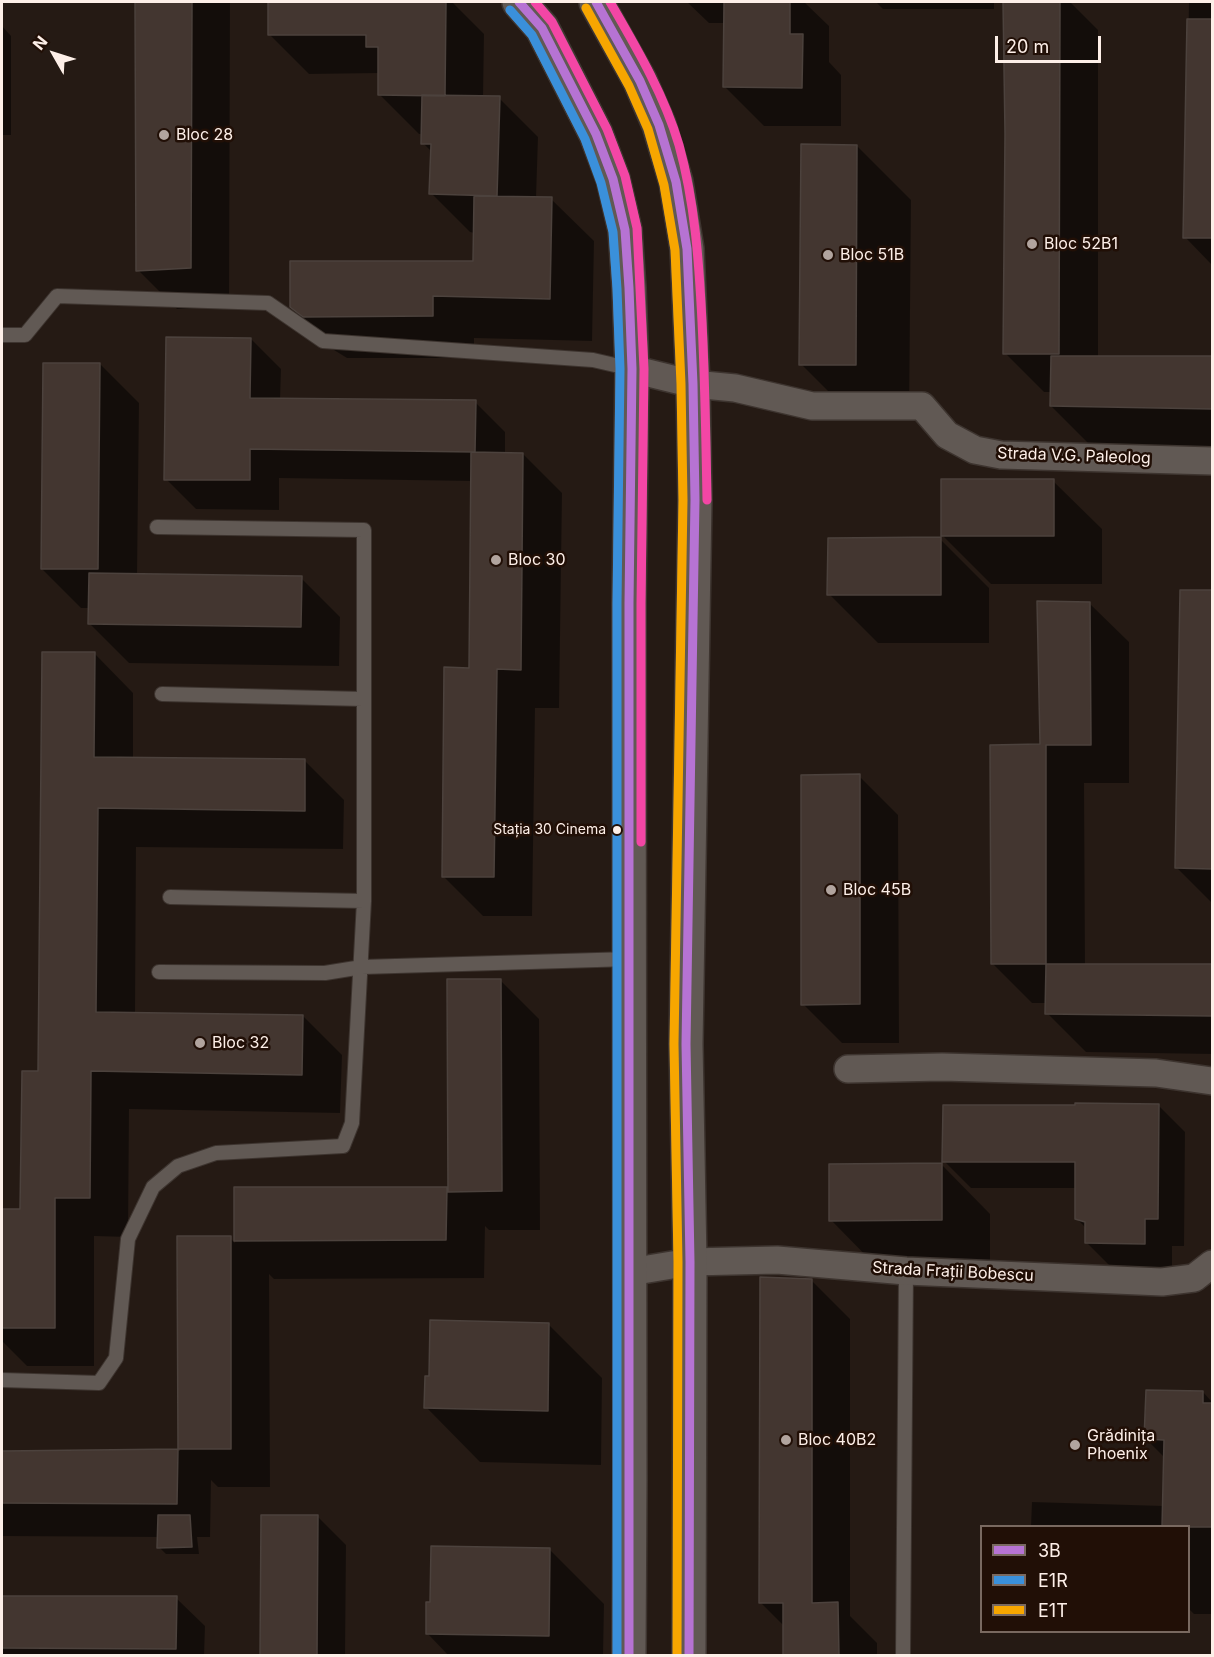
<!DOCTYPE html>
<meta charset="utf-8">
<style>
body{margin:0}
#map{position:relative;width:1214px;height:1657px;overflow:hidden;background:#251a14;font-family:Inter,sans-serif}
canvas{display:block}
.frame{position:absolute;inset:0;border:3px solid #fdefe8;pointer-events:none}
.legend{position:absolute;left:980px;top:1525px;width:210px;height:108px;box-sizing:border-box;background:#210f06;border:2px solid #796960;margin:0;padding:8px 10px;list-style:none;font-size:18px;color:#fdefe8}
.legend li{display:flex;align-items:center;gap:12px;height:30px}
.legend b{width:30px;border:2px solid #796960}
.north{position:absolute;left:24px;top:24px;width:60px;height:60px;-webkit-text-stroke:4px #210f06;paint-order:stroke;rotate:309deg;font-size:16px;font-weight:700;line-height:24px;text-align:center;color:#fdefe8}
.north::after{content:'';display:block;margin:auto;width:21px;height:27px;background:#fdefe8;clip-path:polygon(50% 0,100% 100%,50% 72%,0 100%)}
.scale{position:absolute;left:995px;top:36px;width:106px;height:27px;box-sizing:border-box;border:3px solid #fdefe8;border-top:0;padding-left:8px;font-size:18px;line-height:21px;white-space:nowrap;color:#fdefe8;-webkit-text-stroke:4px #210f06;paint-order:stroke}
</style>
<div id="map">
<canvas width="1214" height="1657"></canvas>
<div class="frame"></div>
<ul class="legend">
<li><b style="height:8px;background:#b673d3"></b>3B</li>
<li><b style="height:8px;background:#3a90db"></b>E1R</li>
<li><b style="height:8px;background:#f7a600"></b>E1T</li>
</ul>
<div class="north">N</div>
<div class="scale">20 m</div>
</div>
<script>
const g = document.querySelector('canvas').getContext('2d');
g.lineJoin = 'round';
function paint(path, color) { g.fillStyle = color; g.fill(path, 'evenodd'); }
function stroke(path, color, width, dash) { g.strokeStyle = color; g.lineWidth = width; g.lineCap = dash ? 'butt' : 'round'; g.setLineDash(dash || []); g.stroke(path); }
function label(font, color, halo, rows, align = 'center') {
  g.font = font + ' Inter,sans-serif'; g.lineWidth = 5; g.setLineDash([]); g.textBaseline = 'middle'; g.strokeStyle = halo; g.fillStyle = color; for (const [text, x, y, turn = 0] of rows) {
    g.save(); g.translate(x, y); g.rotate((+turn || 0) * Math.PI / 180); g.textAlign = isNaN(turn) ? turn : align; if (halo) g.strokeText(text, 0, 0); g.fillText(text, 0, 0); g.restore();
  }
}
paint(new Path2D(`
 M137 2H230L229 307 177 309 138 270Z
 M270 2H452L484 34 483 98H499L538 137 536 198 551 199 594 241 592 341 474 338V358H347L334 350 292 307 474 262 475 233 470 232 431 193 432 152 423 143V134H419L380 95V73L309 74 270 35Z
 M687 2H804L829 26V62L841 75V126H764L725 87V23H709Z
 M876 2H994V9H883Z
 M1004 2H1070L1098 30V358L1212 357V447L1090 445 1051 406 1052 392H1044L1005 353 1007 134Z
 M1189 2H1212V265L1185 237Z
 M2 26 11 36V135H2Z
 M857 146 911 200 909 419 855 418 801 364Z
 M251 339 281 369 280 400 475 402 505 432V454H523L562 493 559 708H535L532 916H483L444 877 471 669 472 481 279 478V510L196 509 166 479Z
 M100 364 139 403 137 576 301 578 340 617 339 666 129 663 90 624V608H81L42 569Z
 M1053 481 1102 529V584H991L942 535Z
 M940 539 989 588V643H878L829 594Z
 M1182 591H1212V903L1177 868Z
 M1090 604 1129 642V783H1084L1085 965H1212V1054L1086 1052 1047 1013V1003H1032L993 964 1041 746Z
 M95 654 133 693V759L305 761 344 800 343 849 136 847 135 1014 303 1016 342 1055 340 1113 129 1109 128 1237 94 1236V1366H27L2 1341V1210H22Z
 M859 776 898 815 899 1043H842L803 1004Z
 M449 980H500L539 1019 540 1230H489L485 1226 484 1278 274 1279 269 1274 270 1487H218L211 1480 210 1537H197L199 1554H166L159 1547V1537L2 1536V1452L180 1451 179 1238H230L235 1243V1189H446L450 1192Z
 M1158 1105 1185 1132 1184 1246H1172V1270H1114L1087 1243V1229L1076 1218V1188H971L944 1161Z
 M942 1165 990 1214V1268L879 1269 831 1220Z
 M811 1280 850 1319V1616L877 1643V1656H785V1627L760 1602Z
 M548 1324 602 1378 601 1465 480 1462 426 1407Z
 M1203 1392 1212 1402V1614H1194L1188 1608V1526H1031L1032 1502 1164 1506 1165 1458 1146 1439Z
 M318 1517 346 1545 345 1656H262Z
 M550 1550 604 1604 603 1656H449L427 1633Z
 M2 1597 176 1598 205 1626 204 1656H2Z`), '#0007');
const building = new Path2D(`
 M135 2H192L191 268 136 271Z
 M268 2H446L445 96 378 95V47H366V35H268Z
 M724 2H790V34H803L802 88 723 87Z
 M1003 2H1060L1059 354H1003L1005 134Z
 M1187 19H1212V238H1183Z
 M422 95 500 96 497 196 429 194 431 144H421Z
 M801 144 857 145 856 365H799Z
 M474 196 552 197 550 299 433 296V316L303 317 290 307V261H473Z
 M166 337 251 338 250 398 476 400 475 452 250 449V480H164Z
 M1051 356H1212V409L1050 406Z
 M43 363H100L98 569H41Z
 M471 452 523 453 521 670 497 669 494 877H442L444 667 469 668Z
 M941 479H1054V536H941Z
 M941 537V595H827L828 538Z
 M89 573 302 576 301 627 88 624Z
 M1180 590H1212V869L1175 868Z
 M1037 601 1090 602 1091 745H1046V964H991L990 745 1040 744Z
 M42 652H95L94 757 305 759V811L98 808 96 1012 303 1015 302 1075 91 1071 90 1198H55V1328H2V1209H20L22 1071H38Z
 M860 774V1004L801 1005V775Z
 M1046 964H1212V1016L1045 1014Z
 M447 979H501L502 1191 448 1192Z
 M1075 1103 1159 1104 1158 1219H1145V1244L1085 1243V1222L1075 1219V1162H942L943 1105H1075Z
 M942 1163V1220L829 1221V1164Z
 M234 1187H447L446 1240 234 1241Z
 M177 1236H231V1449H178Z
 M760 1277 812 1279V1603L838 1602 839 1656H783V1603H759Z
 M430 1320 549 1323 548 1411 424 1408 425 1376H429Z
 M1146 1390 1203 1391V1403H1212V1527H1162L1164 1440 1144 1439Z
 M178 1449 177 1504 2 1503V1451Z
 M158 1515H190L192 1547 157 1548Z
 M261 1515H318L317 1656H260Z
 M431 1546 550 1548 549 1636 426 1634V1602H430Z
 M2 1596H177L176 1649 2 1648Z`);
paint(building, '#433630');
stroke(building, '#4c423d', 1.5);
const lane = new Path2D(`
 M2 335H25L57 296 268 303 323 341 593 360 632 369
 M162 694 363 699
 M170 897 364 901
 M159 972 325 973 362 967 630 959
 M2 1380 99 1383 116 1358 128 1239 153 1187 178 1166 216 1153 343 1146 352 1123 364 901V530L157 527
 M903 1656 906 1271`);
const street = new Path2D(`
 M632 369 693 384 735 388 812 406H922L947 435 975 450 1001 455 1212 461
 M848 1069 942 1067 1156 1073 1212 1081
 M630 1272 690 1262 777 1260 906 1271 1162 1282 1194 1278 1212 1264`);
const secondary = new Path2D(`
 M519 2 542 28 596 134 613 179 625 230 629 288 632 369 629 603 630 1480 629 1656
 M596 2 640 81 659 125 676 182 687 249 693 384 695 500 686 1044 690 1262 689 1656`);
stroke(lane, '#3d342f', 16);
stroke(street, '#3d342f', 30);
stroke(secondary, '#3d342f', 36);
stroke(lane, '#615954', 14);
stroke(street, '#615954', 27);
stroke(secondary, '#615954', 33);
stroke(new Path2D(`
 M519 2 542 28 596 134 613 179 625 230 629 288 632 369 629 603V1656
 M596 2 640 81 659 125 676 182 687 249 693 384 695 500 686 1044 690 1262 689 1656`), '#b673d3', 9);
stroke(new Path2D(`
 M510 10 532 35 585 139 601 183 613 232 617 289 620 369 617 603V1656`), '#3a90db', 9);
stroke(new Path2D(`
 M586 8 629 86 648 129 664 185 675 250 681 384 683 500 674 1044 678 1262 677 1656`), '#f7a600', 9);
stroke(new Path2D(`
 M535 2 552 22 607 129 625 176 637 228 644 369 641 603V842
 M610 2C636 47 664 94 679 145 695 203 699 262 702 322 705 381 706 440 707 500`), '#f346a5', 9);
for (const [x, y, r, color] of [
 [164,135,6,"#b1a49e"],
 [1032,244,6,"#b1a49e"],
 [828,255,6,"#b1a49e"],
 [496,560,6,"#b1a49e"],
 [617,830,5,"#fdefe8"],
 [831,890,6,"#b1a49e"],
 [200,1043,6,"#b1a49e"],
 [786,1440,6,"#b1a49e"],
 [1075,1445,6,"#b1a49e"]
]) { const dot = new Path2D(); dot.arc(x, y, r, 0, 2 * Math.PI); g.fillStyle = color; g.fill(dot); stroke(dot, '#210f06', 2); }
label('14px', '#fdefe8', '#210f06', [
 ["Stația 30 Cinema",606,830]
], 'right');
label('16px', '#fdefe8', '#210f06', [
 ["Bloc 28",176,135],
 ["Bloc 52B1",1044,244],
 ["Bloc 51B",840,255],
 ["Bloc 30",508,560],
 ["Bloc 45B",843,890],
 ["Bloc 32",212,1043],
 ["Grădinița",1087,1436],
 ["Phoenix",1087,1454],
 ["Bloc 40B2",798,1440]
], 'left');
label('16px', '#fdefe8', '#210f06', [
 ["Strada V.G. Paleolog",1074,456,2],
 ["Strada Frații Bobescu",953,1272,3]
]);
</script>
